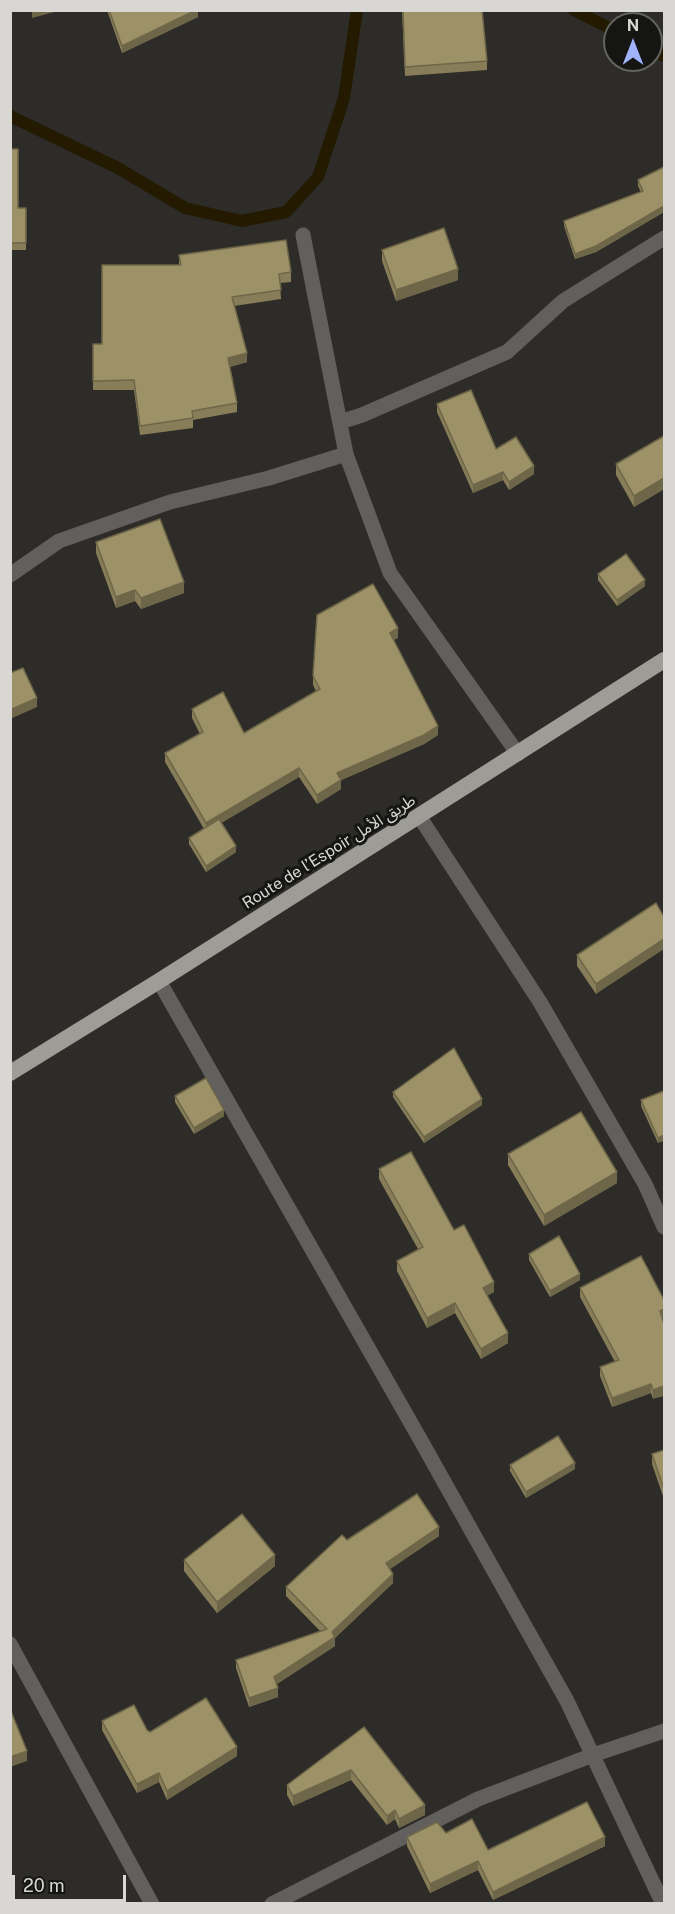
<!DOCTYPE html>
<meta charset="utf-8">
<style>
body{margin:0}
#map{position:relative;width:675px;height:1914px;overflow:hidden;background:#2e2c28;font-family:"Public Sans",sans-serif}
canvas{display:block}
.frame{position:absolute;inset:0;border:12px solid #d8d7d4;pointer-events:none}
.north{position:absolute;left:603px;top:12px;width:60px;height:60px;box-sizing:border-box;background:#151513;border:2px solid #636360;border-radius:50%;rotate:0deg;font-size:16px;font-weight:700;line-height:24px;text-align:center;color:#d8d7d4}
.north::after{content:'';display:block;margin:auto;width:21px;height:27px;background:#a1b2fd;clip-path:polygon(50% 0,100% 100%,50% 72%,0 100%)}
.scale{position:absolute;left:12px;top:1875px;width:114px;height:27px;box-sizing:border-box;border:3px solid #d8d7d4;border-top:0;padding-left:8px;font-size:18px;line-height:21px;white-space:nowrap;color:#d8d7d4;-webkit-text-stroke:4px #151513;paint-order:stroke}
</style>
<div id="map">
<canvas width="675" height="1914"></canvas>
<div class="frame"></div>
<div class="north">N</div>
<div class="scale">20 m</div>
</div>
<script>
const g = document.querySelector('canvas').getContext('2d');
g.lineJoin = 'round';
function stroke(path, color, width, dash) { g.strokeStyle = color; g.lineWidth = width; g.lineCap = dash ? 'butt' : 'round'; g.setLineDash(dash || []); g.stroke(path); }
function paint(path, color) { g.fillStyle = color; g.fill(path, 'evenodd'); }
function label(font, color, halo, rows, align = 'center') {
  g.font = font + ' "Public Sans","Noto Sans Arabic",sans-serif'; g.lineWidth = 6; g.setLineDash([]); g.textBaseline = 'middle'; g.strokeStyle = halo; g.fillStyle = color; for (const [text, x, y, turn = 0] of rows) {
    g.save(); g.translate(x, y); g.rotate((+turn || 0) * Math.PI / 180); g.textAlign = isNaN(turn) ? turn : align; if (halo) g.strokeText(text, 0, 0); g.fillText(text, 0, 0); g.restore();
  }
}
stroke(new Path2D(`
 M574 10 615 31
 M651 49 664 56
 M10 116 118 168 185 208 242 221 286 212 318 177 344 98 357 10`), '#231a00', 12);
stroke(new Path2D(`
 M303 235 346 454 390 573 518 754
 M340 422 362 415 507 352 563 301 664 238
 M10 575 59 541 170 502 269 478 346 454
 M419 816 540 1002 645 1184 664 1227
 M159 981 420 1439 567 1701 663 1904
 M10 1644 152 1904
 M272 1904 478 1799 593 1755 664 1731`), '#61605e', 15);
stroke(new Path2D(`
 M10 1073 159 981 664 660`), '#9e9c97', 16);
paint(new Path2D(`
 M107 10H198V17L122 53Z
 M402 10 487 61V70L405 76Z
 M10 149 18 208H26V250H10Z
 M664 167V212L596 252 575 259 564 226V221L641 192 638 186V180Z
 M382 250 458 280 396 301 382 261Z
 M179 255 291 272V282L280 283 281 299 234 306 247 362 230 367 237 403V412L193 420V428L140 435 134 390H93V344H102L179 265Z
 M437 404 496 449 534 474 509 490 503 480 473 493 437 412Z
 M664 436V489L634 507 616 475V464Z
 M96 542 184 593 141 609 135 601 116 608 96 553Z
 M598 574 645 586 617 606 598 580Z
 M398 638 394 640 438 735 424 744 341 780V789L317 804 299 777 221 823 236 852 206 872 189 844V838L204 829 165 762V753L200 734 192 718V709L244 733 316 691 313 685V676Z
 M656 903 596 994 577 966V955Z
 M664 1091 658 1143 641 1106V1100Z
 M393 1092 482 1105 424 1143 393 1097Z
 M175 1096 224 1116 194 1134 175 1102Z
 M508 1154 617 1183 544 1226 508 1165Z
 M379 1169 454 1230 494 1292 487 1296 508 1343 481 1359 455 1313 427 1328 397 1271V1261L418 1249 379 1179Z
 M529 1254 580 1280 550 1297 529 1260Z
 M580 1288 663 1319 653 1399 651 1393 612 1407 600 1376V1367L615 1362 580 1297Z
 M664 1450V1499L652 1464V1454Z
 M510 1465 575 1469 526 1498 510 1471Z
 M439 1536 389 1569 393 1583 335 1638V1646L277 1684 278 1697 249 1707 236 1668V1660L321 1632 286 1596V1587L347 1540Z
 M184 1560 275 1566 217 1613 184 1571Z
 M102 1721 147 1730 150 1732 237 1756 167 1800 159 1782 137 1793 102 1730Z
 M364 1727 425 1815 399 1828 395 1819 387 1825 351 1780 293 1806 287 1795V1785Z
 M446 1833 488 1850 605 1846 493 1900 478 1870 430 1893 407 1846V1837Z`), '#877d59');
paint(new Path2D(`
 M34 10H62L32 18V11Z
 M196 10H198V17L122 53V46Z
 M664 206V212L596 252 575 259V254Z
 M458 269V280L396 301V290Z
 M247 353V362L228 367V358Z
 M534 466V474L509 490V482Z
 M503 472V480L473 493V485Z
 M664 478V489L634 507V496Z
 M645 580V586L617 606V600Z
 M184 582V593L141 609V598Z
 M135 590V601L116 608V597Z
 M398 628V638L390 642V633Z
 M37 698V707L10 719V710Z
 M438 726V735L424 744 337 782V773Z
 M299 768V777L206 832V823Z
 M341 780V789L317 804V795Z
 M236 846V852L206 872V866Z
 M664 939V949L596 994V984Z
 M482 1099V1105L424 1143V1137Z
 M224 1110V1116L194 1134V1128Z
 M664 1135V1141L658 1143V1138Z
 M617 1172V1183L544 1226V1215Z
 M580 1274V1280L550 1297V1291Z
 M494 1282V1292L483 1298V1288Z
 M455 1303V1313L427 1328V1318Z
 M664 1309V1318L660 1320V1311Z
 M508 1333V1343L481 1359V1349Z
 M651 1384V1393L612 1407V1398Z
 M664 1386V1396L653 1399V1390Z
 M575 1463V1469L526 1498V1492Z
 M439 1527V1536L386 1572V1563Z
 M275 1555V1566L217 1613V1602Z
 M393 1574V1583L335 1638V1646L274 1686V1677L332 1632Z
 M278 1688V1697L249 1707V1698Z
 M237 1747V1756L167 1800V1791Z
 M27 1751V1761L10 1767V1757Z
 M351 1770V1780L293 1806V1796Z
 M159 1773V1782L137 1793V1784Z
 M425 1805V1815L399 1828V1819Z
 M395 1810V1819L387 1825V1816Z
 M605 1837V1846L493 1900V1892Z
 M478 1861V1870L430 1893V1884Z`), '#6e6648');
const building = new Path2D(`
 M109 10H196L122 46Z
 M403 10H482L487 61 405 67Z
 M10 149H18V208H26V243H10Z
 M664 167V206L596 246 575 254 564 221 643 191 638 180Z
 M444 228 458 269 396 290 382 250Z
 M286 240 291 272 279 274 281 290 232 297 247 353 228 358 237 403 192 411 193 418 140 426 134 380 93 381V344H102V265H181L179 255Z
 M471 390 496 449 516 437 534 466 509 482 503 472 473 485 437 404Z
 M664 436V478L634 496 616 464Z
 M160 519 184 582 141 598 135 590 116 597 96 542Z
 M626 554 645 580 617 600 598 574Z
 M373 584 398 628 390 633 438 726 424 735 337 773 341 780 317 795 299 768 206 823 165 753 203 732 192 709 223 692 244 733 320 689 313 676 317 615Z
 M23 668 37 698 10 710V673Z
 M219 819 236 846 206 866 189 838Z
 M656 903 664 917V939L596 984 577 955Z
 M454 1048 482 1099 424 1137 393 1092Z
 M206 1078 224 1110 194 1128 175 1096Z
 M664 1091V1135L658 1138 641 1100Z
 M581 1112 617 1172 544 1215 508 1154Z
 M411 1152 454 1230 464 1225 494 1282 483 1288 508 1333 481 1349 455 1303 427 1318 397 1261 423 1247 379 1169Z
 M559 1236 580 1274 550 1291 529 1254Z
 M641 1256 664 1300V1309L660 1311 664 1324V1386L653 1390 651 1384 612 1398 600 1367 619 1360 580 1288Z
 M558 1436 575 1463 526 1492 510 1465Z
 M664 1450V1489L652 1454Z
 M417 1494 439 1527 386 1563 393 1574 332 1632 335 1637 274 1677 278 1688 249 1698 236 1660 327 1629 286 1587 342 1535 347 1540Z
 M242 1514 275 1555 217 1602 184 1560Z
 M206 1698 237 1747 167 1791 159 1773 137 1784 102 1721 134 1705 147 1730 150 1732Z
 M10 1709 27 1751 10 1757Z
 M364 1727 425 1805 399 1819 395 1810 387 1816 351 1770 293 1796 287 1785Z
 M587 1802 605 1837 493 1892 478 1861 430 1884 407 1837 437 1822 446 1833 472 1819 488 1850Z`);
paint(building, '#9d9167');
stroke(building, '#6e6648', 1.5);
label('16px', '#d8d7d4', '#151513', [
 ["Route de l’Espoir طريق الأمل",329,852,-32]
]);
</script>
